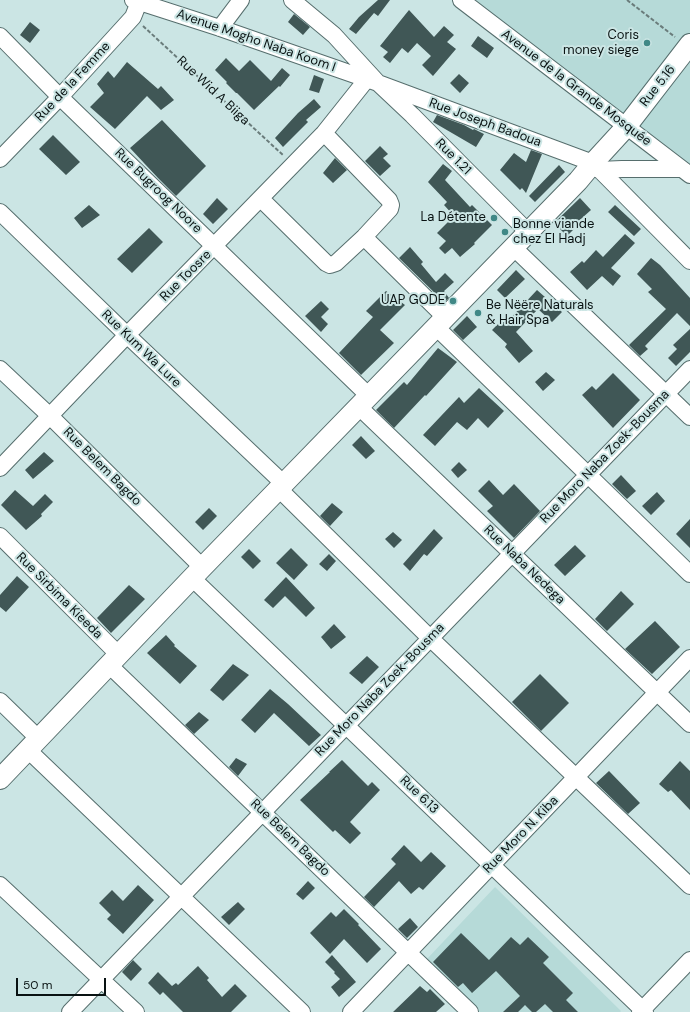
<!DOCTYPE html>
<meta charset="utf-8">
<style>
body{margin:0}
#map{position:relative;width:690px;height:1012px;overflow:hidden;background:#cbe5e4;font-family:"DM Sans",sans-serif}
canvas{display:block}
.scale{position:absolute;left:16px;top:978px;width:90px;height:18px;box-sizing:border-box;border:2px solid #091212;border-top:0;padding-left:5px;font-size:12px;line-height:14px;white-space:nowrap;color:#091212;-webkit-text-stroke:3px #cbe5e4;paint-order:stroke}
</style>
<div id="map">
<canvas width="690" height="1012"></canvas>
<div class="scale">50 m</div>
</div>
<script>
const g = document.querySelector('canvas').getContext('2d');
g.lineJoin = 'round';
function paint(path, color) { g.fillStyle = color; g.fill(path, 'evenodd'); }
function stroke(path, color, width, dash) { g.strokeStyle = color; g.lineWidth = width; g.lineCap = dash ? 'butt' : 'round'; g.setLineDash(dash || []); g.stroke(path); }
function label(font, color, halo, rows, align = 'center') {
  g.font = font + ' "DM Sans",sans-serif'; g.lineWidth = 4; g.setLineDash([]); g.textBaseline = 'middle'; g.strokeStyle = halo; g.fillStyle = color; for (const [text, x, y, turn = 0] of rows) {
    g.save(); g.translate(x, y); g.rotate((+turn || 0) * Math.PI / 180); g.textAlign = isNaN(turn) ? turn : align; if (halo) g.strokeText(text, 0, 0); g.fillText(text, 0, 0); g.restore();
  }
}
paint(new Path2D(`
 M461 0H690V175Z
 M495 887 621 1011 620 1012H480L426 960Z`), '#b6dad8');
paint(new Path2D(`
 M378 0H390L378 16 374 13 356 34 349 29 359 17Z
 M409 10 434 37 444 26 454 35 447 42 456 49 433 76 422 65 431 56 417 43 408 53 402 48 390 63 383 57 388 52 380 46Z
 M294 14 310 27 303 35 288 22Z
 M30 22 40 30 30 43 20 35Z
 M478 36 494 48 487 58 471 46Z
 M226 58 239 71 250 60 271 81 282 68 290 75 280 87 279 86 254 110 237 93H236L226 83 227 82 215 70Z
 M127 62 158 89 161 86 174 100 161 110 147 96 115 129 90 107 104 93 97 84 108 71 114 78Z
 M459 74 469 83 460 93 450 83Z
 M314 75 324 79 319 93 309 90Z
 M314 99 321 107 306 120 308 122 283 147 275 138 298 113Z
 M437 115 464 125 473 130 474 129 484 134 476 147 433 122Z
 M162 120 206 166 176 196 158 178 130 148Z
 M53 135 80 162 66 175 39 149Z
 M380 146 388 154 383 158 391 166 380 176 365 161Z
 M531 150 542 154 526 193 522 188 520 190 500 170 514 153 526 162Z
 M335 158 347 170 333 183 323 173Z
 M443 164 452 171 445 180 470 207 472 205 492 225 474 243 475 244 460 257 452 248 445 254 439 248 446 241 437 233 454 216 444 205 447 202 428 182Z
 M559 165 565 172 535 202 529 196Z
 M217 198 228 209 213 224 203 214Z
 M580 198 591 210 573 226 575 228 567 236 554 223Z
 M89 205 100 215 82 228 74 218Z
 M615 205 641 229 634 236 608 212Z
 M149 228 163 242 132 273 117 259Z
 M625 234 635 243 611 268 621 276 613 286 602 276 587 290 570 272 582 261 584 263 596 250 603 257Z
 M410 247 423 262 421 264 436 282 445 273 454 282 444 291 449 298 444 302 399 258Z
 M651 258 660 265 690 298V326L677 313 645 346 648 349 640 356 629 345 666 309 648 292 652 289 637 274Z
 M516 270 525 279 505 298 497 290Z
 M537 290 562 312 552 322 538 309 516 332 533 351 519 363 505 347 507 344 492 330 502 320 506 323Z
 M386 291 405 305 380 330 394 343 361 375 339 353 373 317 366 311Z
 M321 301 329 309 321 317 328 324 321 332 305 316Z
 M467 316 477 327 463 340 453 330Z
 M690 329V352L676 366 668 358 677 349 673 345Z
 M438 348 457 362 426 396 425 395 394 428 376 410 404 382 407 385Z
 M546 372 555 380 543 391 535 382Z
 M613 373 640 400 613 428 582 395 592 386 596 390Z
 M479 388 504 411 488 428 478 418 467 430 457 422 435 446 423 435 459 397 464 403Z
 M361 436 375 451 366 459 352 445Z
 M44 452 54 461 33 479 25 470Z
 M459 462 467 470 458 478 451 470Z
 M621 475 636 491 627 499 612 484Z
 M489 480 503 495 514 484 540 511 514 538 487 511 493 506 478 491Z
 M15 490 33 506 45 494 53 502 41 514 42 516 26 530 1 505Z
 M657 492 665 501 651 515 642 506Z
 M332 503 343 512 330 526 320 516Z
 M209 508 217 516 203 530 195 522Z
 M690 519V548L676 534Z
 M434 529 443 538 427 556 424 554 410 571 403 564Z
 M393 532 402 540 394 548 385 539Z
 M575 545 586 556 565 576 554 565Z
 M291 548 308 565 294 580 276 563Z
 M249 549 261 561 253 569 241 557Z
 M329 554 336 561 327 571 319 564Z
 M17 576 29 587 6 612 0 607V595Z
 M286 577 315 608 306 617 285 596 273 608 264 600Z
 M129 585 145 599 111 633 97 618Z
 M621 591 634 604 607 631 595 619Z
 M655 621 680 647 652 674 625 649Z
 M334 624 346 637 331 649 321 637Z
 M166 635 175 645 174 646 197 666 180 684 147 653Z
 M367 656 379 667 362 684 349 673Z
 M233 664 249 675 223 701 210 690Z
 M540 674 569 703 541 731 512 702Z
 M270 689 288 704 321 735 309 746 274 713 255 733 241 720Z
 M199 712 209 720 194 734 185 725Z
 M236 758 247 764 238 776 229 767Z
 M342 760 368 786 372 782 380 790 350 822 361 833 350 844 335 830 333 832 300 800 330 772H329Z
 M680 761 690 771V810L671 790 668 792 659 784Z
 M609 771 640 803 628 814 596 783Z
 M404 845 421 862 431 852 446 866 423 890 419 887 411 894 399 881 374 907 364 897 396 864 391 859Z
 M308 881 315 888 303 900 296 894Z
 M138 885 154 900 123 934 107 919 111 915 99 903 112 890 123 901Z
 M238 902 245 909 229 925 221 917Z
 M344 909 359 924 358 925 381 949 367 963 344 939 330 954 310 933 331 912 336 917Z
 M410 918 418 927 407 938 398 929Z
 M461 933 489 960 511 937 520 945 528 937 549 957 543 963 573 993 566 1000 578 1012H553L545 1004 536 1012H532L525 1005 518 1012H503L520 996 496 971 472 993 463 983 458 987 433 962Z
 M332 955 356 982 339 997 331 987 340 979 334 973 335 972 325 962Z
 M133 960 142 969 131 981 122 972Z
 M198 966 209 978 207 980 222 997 235 984 247 996 231 1012H183L163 992 160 995 148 983 158 972 172 986 176 983 178 985Z
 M420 986 427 992 430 989 445 1004 436 1012H393Z`), '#405756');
const minor = new Path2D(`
 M133 0 220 28 378 83 593 163 690 261
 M292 0 334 35 378 83 412 115 528 232
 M461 0 690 175
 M220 28 241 0
 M0 36 60 97 369 396
 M0 159 60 97 133 17 139 2 138 0
 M599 170 622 169H682
 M261 199 326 263 330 265 336 263 364 237 390 209 391 205 389 200 324 133
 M0 212 127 335 284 484
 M364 237 445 317
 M513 247 690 417
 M436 327 690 574
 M0 369 50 416 202 567
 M358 406 690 724
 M0 468 127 335 324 133 367 79
 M279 489 430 638 690 886
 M0 536 119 655
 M192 578 645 1012
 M109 665 470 1012
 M0 701 38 738
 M28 750 302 1012
 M0 885 136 1012
 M70 1012 690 369
 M351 1012 690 658
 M640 1012 690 960`);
const major = new Path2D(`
 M0 779 192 578 578 181 593 163 626 127 690 44`);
stroke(minor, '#566e6d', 18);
stroke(major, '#566e6d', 22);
stroke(new Path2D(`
 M627 0 675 37
 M143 26 284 156`), '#6a7c7b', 2, [4, 2]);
stroke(minor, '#fff', 16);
stroke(major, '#fff', 20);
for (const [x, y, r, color] of [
 [647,43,4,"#408886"],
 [494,218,4,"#408886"],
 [505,232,4,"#408886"],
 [453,301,4,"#408886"],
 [478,313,4,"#408886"]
]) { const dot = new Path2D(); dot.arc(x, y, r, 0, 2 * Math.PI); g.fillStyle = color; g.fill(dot); stroke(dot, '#cbe5e4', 1.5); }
label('13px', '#091212', '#cbe5e4', [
 ["Coris",639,36],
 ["money siege",639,51],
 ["La Détente",486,218],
 ["Bonne viande",513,225,"left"],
 ["chez El Hadj",513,240,"left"],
 ["UAP GODE",445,301],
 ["Be Nëëre Naturals",486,306,"left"],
 ["& Hair Spa",486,321,"left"]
], 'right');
label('13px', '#091212', '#cbe5e4', [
 ["Avenue Mogho Naba Koom I",256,41,19],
 ["Rue de la Femme",73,82,-47],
 ["Rue 5.16",658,86,-52],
 ["Avenue de la Grande Mosquée",576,88,37],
 ["Rue Wid A Biiga",213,91,43],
 ["Rue Joseph Badoua",485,123,20],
 ["Rue 1.21",453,157,45],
 ["Rue Bugroog Noore",158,191,44],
 ["Rue Toosre",186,276,-45],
 ["Rue Kum Wa Lure",141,349,44],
 ["Rue Moro Naba Zoek-Bousma",605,457,-46],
 ["Rue Belem Bagdo",102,467,45],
 ["Rue Naba Nedega",524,565,44],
 ["Rue Sirbima Kieeda",59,596,45],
 ["Rue Moro Naba Zoek-Bousma",380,690,-46],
 ["Rue 6.13",419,795,44],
 ["Rue Moro N. Kiba",521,835,-46],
 ["Rue Belem Bagdo",290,838,44]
]);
</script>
